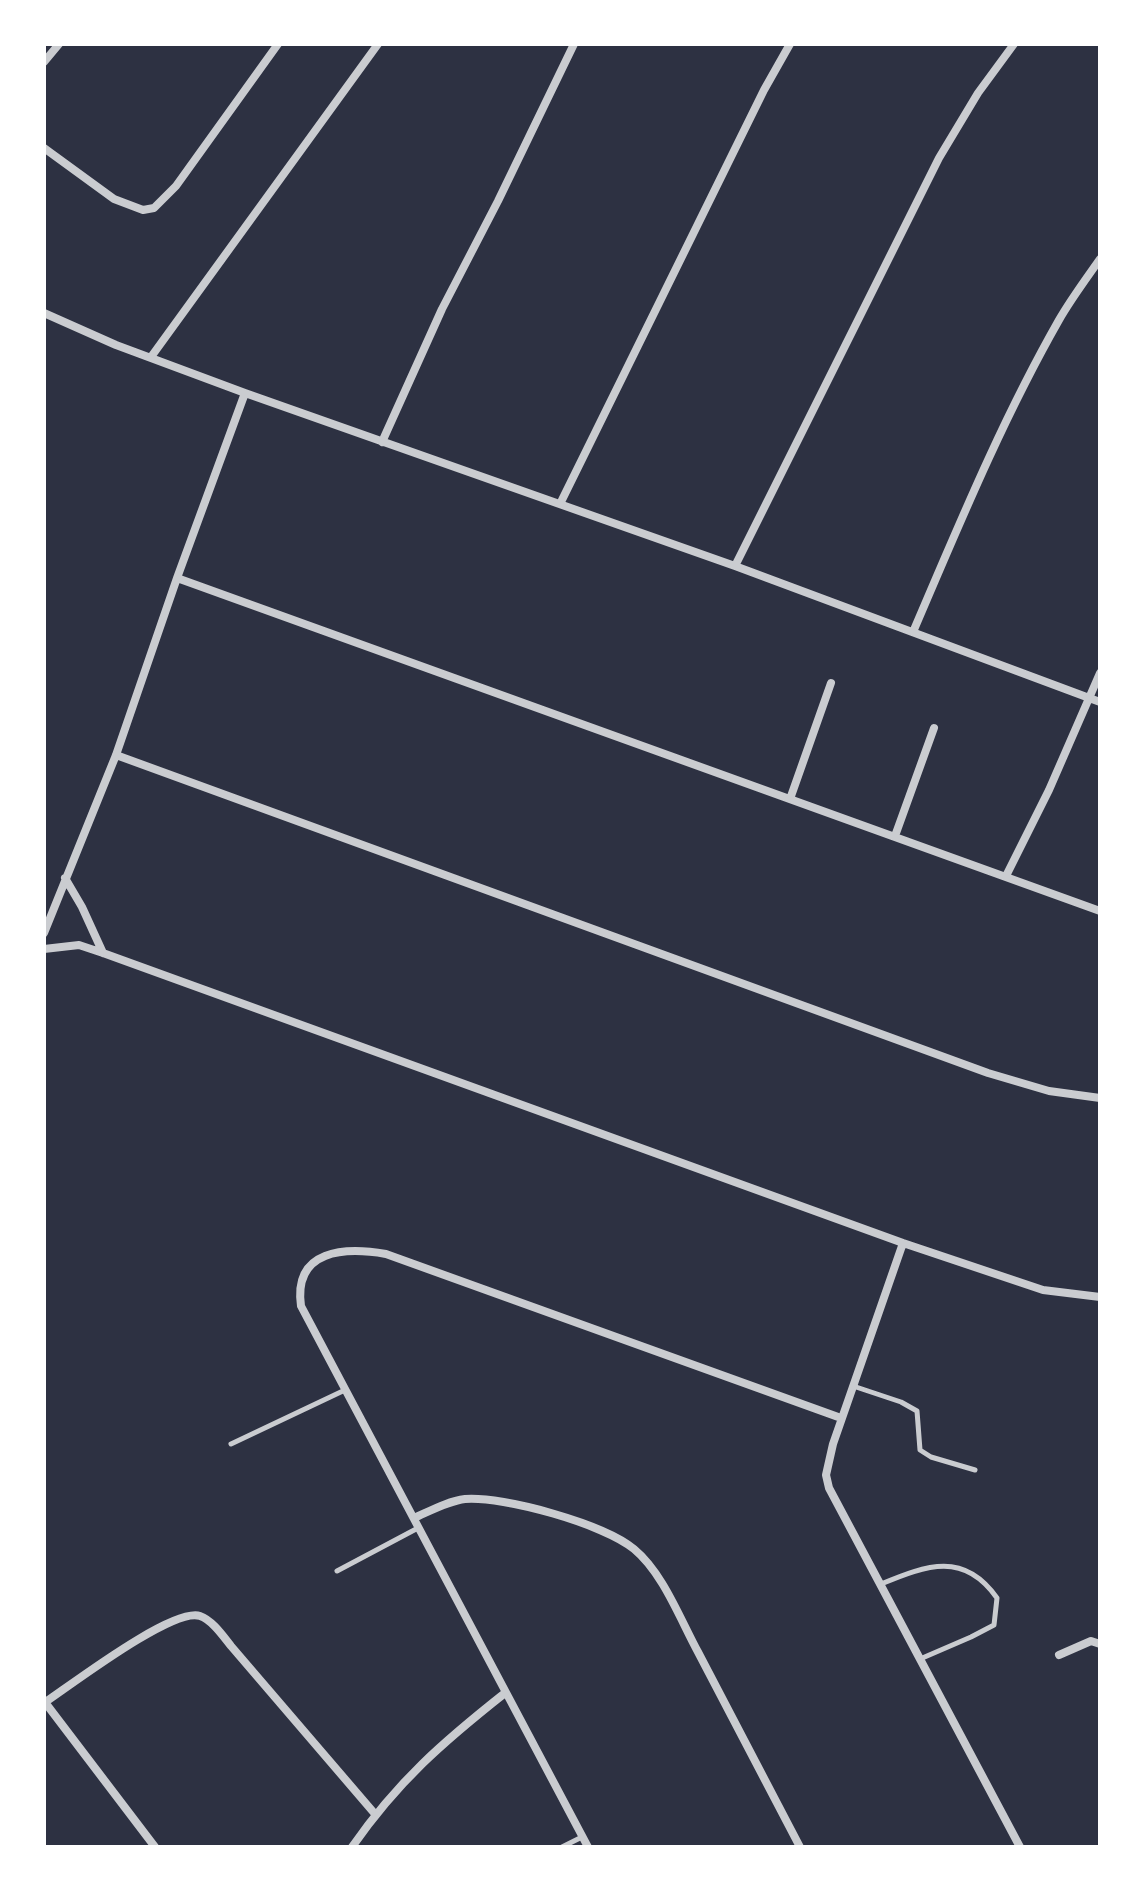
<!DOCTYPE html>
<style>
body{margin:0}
#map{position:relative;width:1144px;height:1891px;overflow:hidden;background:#2d3142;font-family:"DejaVu Sans",sans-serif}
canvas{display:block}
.frame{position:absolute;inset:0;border:46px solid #fff;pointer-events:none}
</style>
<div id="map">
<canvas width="1144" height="1891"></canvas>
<div class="frame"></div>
</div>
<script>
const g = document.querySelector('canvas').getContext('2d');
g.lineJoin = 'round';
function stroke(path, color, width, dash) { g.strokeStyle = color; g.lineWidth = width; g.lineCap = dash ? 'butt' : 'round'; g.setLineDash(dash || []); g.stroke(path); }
stroke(new Path2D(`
 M853 1386 901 1402 917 1411 920 1450 931 1457 975 1470
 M231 1444 345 1390
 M337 1571 418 1528
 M881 1584C927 1565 964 1551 997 1598L994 1625 971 1637 920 1659
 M562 1847 582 1837`), '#caccd0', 5);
stroke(new Path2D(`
 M44 62 59 44
 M44 148 114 199 143 210 154 208 176 186 278 44
 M44 313 116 345 245 393 735 566 1100 702
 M151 357 378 44
 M382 442 442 309 498 201 574 44
 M560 504 764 90 790 44
 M735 566 939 158 978 93 1014 44
 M177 578 1100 911
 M913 632C958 527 1002 420 1059 320 1071 299 1086 279 1100 259
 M116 755 988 1073 1049 1091 1100 1098
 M790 799 831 683
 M895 836 934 728
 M1006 876 1049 790 1100 673
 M65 878 82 907 103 953
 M44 933 116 755 177 578 245 393
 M44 949 79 945 103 953 903 1243 1043 1290 1100 1297
 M903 1243 833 1444 826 1475 829 1488 1020 1847
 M414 1518C430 1511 448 1501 465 1499 504 1496 604 1524 634 1549 663 1573 680 1619 698 1652 732 1717 766 1782 800 1847
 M1059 1655 1091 1641 1100 1644
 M44 1701 155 1847
 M44 1703C71 1685 173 1607 200 1616 212 1620 223 1636 231 1646L375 1814
 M352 1847C398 1781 443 1742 505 1693
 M588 1847 301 1306C293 1249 345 1247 386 1254L841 1418`), '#caccd0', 8);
</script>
